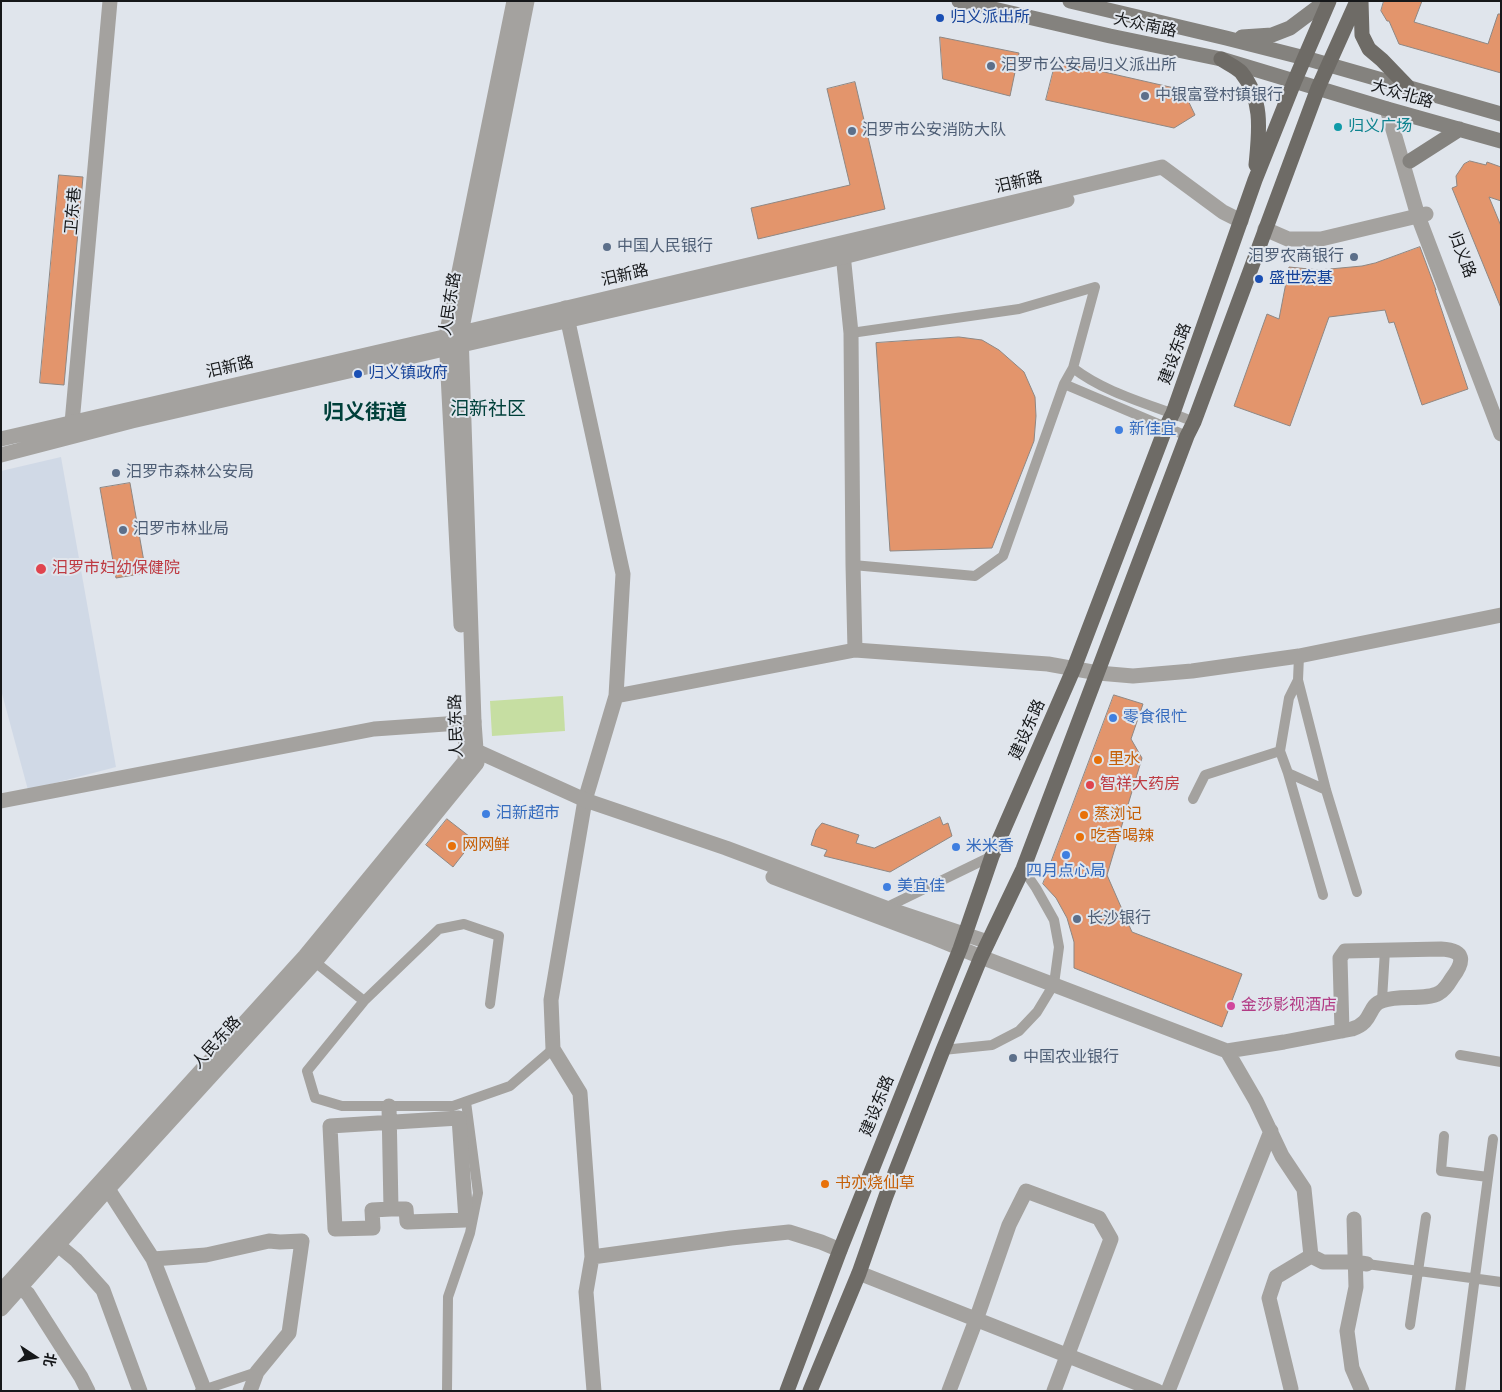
<!DOCTYPE html>
<meta charset="utf-8">
<style>
body{margin:0}
#map{position:relative;width:1502px;height:1392px;overflow:hidden;background:#e0e5ec;font-family:Poppins,"Noto Sans SC",sans-serif}
canvas{display:block}
.frame{position:absolute;inset:0;border:2px solid #16181a;pointer-events:none}
.north{position:absolute;left:10px;top:1332px;width:50px;height:50px;-webkit-text-stroke:4px #e0e5ec;paint-order:stroke;rotate:101deg;font-size:14px;font-weight:700;line-height:20px;text-align:center;color:#16181a}
.north::after{content:'';display:block;margin:auto;width:18px;height:22px;background:#16181a;clip-path:polygon(50% 0,100% 100%,50% 72%,0 100%)}
</style>
<div id="map">
<canvas width="1502" height="1392"></canvas>
<div class="frame"></div>
<div class="north">北</div>
</div>
<script>
const g = document.querySelector('canvas').getContext('2d');
g.lineJoin = 'round';
function paint(path, color) { g.fillStyle = color; g.fill(path, 'evenodd'); }
function stroke(path, color, width, dash) { g.strokeStyle = color; g.lineWidth = width; g.lineCap = dash ? 'butt' : 'round'; g.setLineDash(dash || []); g.stroke(path); }
function label(font, color, halo, rows, align = 'center') {
  g.font = font + ' Poppins,"Noto Sans SC",sans-serif'; g.lineWidth = 4; g.setLineDash([]); g.textBaseline = 'middle'; g.strokeStyle = halo; g.fillStyle = color; for (const [text, x, y, turn = 0] of rows) {
    g.save(); g.translate(x, y); g.rotate((+turn || 0) * Math.PI / 180); g.textAlign = isNaN(turn) ? turn : align; if (halo) g.strokeText(text, 0, 0); g.fillText(text, 0, 0); g.restore();
  }
}
paint(new Path2D(`
 M61 457 116 767 28 790 1 690V471Z`), '#d0d9e6');
paint(new Path2D(`
 M563 696 565 731 492 736 490 701Z`), '#c6dea2');
const building = new Path2D(`
 M1384 1H1422L1414 22 1488 44 1498 14H1501V73L1399 44 1389 21H1387L1381 11Z
 M940 37 1019 53 1010 96 943 79Z
 M1056 61 1183 90 1195 115 1174 128 1046 100Z
 M855 82 885 209 758 239 751 208 850 185 827 89Z
 M1470 161 1486 165 1487 162 1501 167V201L1489 197 1501 226V308L1452 188 1457 186 1456 176 1464 164Z
 M59 175 83 177 64 385 40 383Z
 M1420 247 1436 290H1435L1468 389 1422 405 1394 322 1389 323 1385 310 1329 317 1290 426 1234 406 1267 314 1279 319 1289 267 1319 270 1362 266 1375 263Z
 M959 337 982 340 999 350 1024 372 1035 397 1036 416 1034 441 992 548 890 551 876 343Z
 M130 483 146 573 116 578 100 488Z
 M1114 695 1143 704 1131 739 1142 758 1107 875 1132 932 1242 974 1222 1027 1074 968V942L1067 918 1056 898 1043 884Z
 M940 817 943 825 948 823 952 836 890 872 824 856 827 850 811 845 816 830 822 823 859 835 856 843 874 848Z
 M447 819 474 840 453 867 426 845Z`);
paint(building, '#e3956c');
stroke(building, '#8e8783', 1);
stroke(new Path2D(`
 M851 333 1019 309 1095 287 1073 368 1064 384 1003 556 975 576 853 565
 M1073 368C1108 395 1154 405 1194 422
 M1064 384 1187 436
 M1299 656 1298 680 1326 790 1357 892
 M1298 680 1289 698 1280 751 1288 773 1323 895
 M1288 773 1326 790
 M1193 799 1205 775 1280 751
 M883 909 992 856
 M315 962 364 1001
 M1382 1000 1385 950
 M490 1004 499 936 464 924 439 929 364 1001 307 1071 315 1098 342 1106H453L510 1086 553 1049
 M943 1050 992 1045 1019 1031 1037 1012 1054 984 1059 947 1054 920 1036 888 1023 869
 M1460 1055 1501 1062
 M1444 1136 1441 1171 1488 1177
 M1367 1264 1501 1282
 M1410 1325 1426 1217
 M200 1391 257 1372
 M447 1391 448 1297 470 1233 478 1193 466 1102
 M1460 1391 1493 1139`), '#a4a29f', 10);
stroke(new Path2D(`
 M842 244 851 333 853 565 855 650
 M565 308 623 574 616 696 585 800 551 1000 553 1049 580 1093 592 1257 586 1292 594 1391
 M72 423 110 1
 M616 696 855 650 1048 664 1098 673 1133 676 1192 671 1299 656 1501 615
 M1 801 374 729 474 722
 M981 957 1227 1051 1284 1042 1352 1029C1374 1022 1367 1006 1382 1001 1398 994 1426 1001 1439 993 1445 990 1449 983 1452 978 1465 961 1465 950 1441 949L1345 951 1340 958 1342 1031
 M1227 1051 1256 1101 1282 1156 1304 1189 1311 1256 1323 1262H1355L1367 1264
 M389 1106 391 1209H406L407 1222 466 1220 459 1118 330 1126 335 1229 373 1228 372 1210 391 1209
 M108 1189 153 1259 204 1389
 M1354 1219 1356 1287 1347 1331 1352 1368 1362 1391
 M58 1245 76 1260 103 1290 140 1391
 M592 1257 731 1238 789 1232 821 1242 840 1250
 M153 1259 206 1255 269 1241 280 1242 302 1241 289 1333 257 1372 250 1391
 M859 1273 1157 1391
 M21 1288 28 1294 81 1377 88 1391
 M1291 1389 1269 1298 1276 1277 1311 1256
 M949 1391 976 1320 1009 1225 1026 1191 1099 1218 1111 1239 1054 1391
 M1168 1391 1271 1131`), '#a4a29f', 15);
stroke(new Path2D(`
 M1387 109 1418 216 1501 434
 M1265 229 1288 239H1321L1426 214
 M1 439 461 333 1162 167 1223 212 1241 221
 M1 455 132 421 843 257 1067 200
 M461 625 446 336 514 1
 M470 748 585 800 726 848 886 908 988 942
 M773 877 935 938 981 957
 M1 1291 305 956 465 761 466 728
 M1 1309 108 1189 315 962 477 763 474 722 461 333 527 1`), '#a4a29f', 15);
stroke(new Path2D(`
 M959 1 1110 36 1221 59 1387 109 1501 141
 M1070 1 1226 38 1305 58 1501 114
 M1242 37 1272 35 1290 28 1326 1
 M1410 161 1460 129`), '#84827e', 15);
stroke(new Path2D(`
 M1361 1 1362 35 1369 49 1382 60 1407 86
 M1221 59C1227 63 1236 67 1241 72 1264 100 1259 133 1256 165
 M787 1391 840 1250 960 949 992 856 1074 668 1166 427 1173 413 1255 180 1295 80 1329 1
 M810 1391 859 1273 886 1196 943 1050 981 957 1023 869 1187 436 1194 422 1318 88 1357 1`), '#6e6b66', 15);
for (const [x, y, r, color] of [
 [940,18,5,"#1a4fb4"],
 [991,66,5,"#5c6f8a"],
 [1145,96,5,"#5c6f8a"],
 [1338,127,5,"#0f9aa8"],
 [852,131,5,"#5c6f8a"],
 [607,247,5,"#5c6f8a"],
 [1354,257,5,"#5c6f8a"],
 [1259,279,5,"#1a4fb4"],
 [358,374,5,"#1a4fb4"],
 [1119,430,5,"#3f7fe0"],
 [116,473,5,"#5c6f8a"],
 [123,530,5,"#5c6f8a"],
 [41,569,6,"#e0444e"],
 [1113,718,5,"#3f7fe0"],
 [1098,760,5,"#e8710a"],
 [1090,785,5,"#e0444e"],
 [486,814,5,"#3f7fe0"],
 [1084,815,5,"#e8710a"],
 [1080,837,5,"#e8710a"],
 [452,846,5,"#e8710a"],
 [956,847,5,"#3f7fe0"],
 [1066,855,5,"#3f7fe0"],
 [887,887,5,"#3f7fe0"],
 [1077,919,5,"#5c6f8a"],
 [1231,1006,5,"#d1479c"],
 [1013,1058,5,"#5c6f8a"],
 [825,1184,5,"#e8710a"]
]) { const dot = new Path2D(); dot.arc(x, y, r, 0, 2 * Math.PI); g.fillStyle = color; g.fill(dot); stroke(dot, '#e0e5ec', 2); }
label('16px', '#164399', '#e0e5ec', [
 ["归义派出所",950,18],
 ["盛世宏基",1269,279],
 ["归义镇政府",368,374]
], 'left');
label('16px', '#16181a', '#e0e5ec', [
 ["大众南路",1145,26,12],
 ["大众北路",1402,95,16],
 ["汨新路",1019,183,-13],
 ["卫东巷",74,211,-85],
 ["归义路",1461,255,69],
 ["汨新路",625,276,-13],
 ["人民东路",451,304,-81],
 ["建设东路",1176,354,-70],
 ["汨新路",230,368,-13],
 ["人民东路",457,726,-92],
 ["建设东路",1028,730,-66],
 ["人民东路",217,1043,-48],
 ["建设东路",878,1106,-68]
]);
label('16px', '#4e5e75', '#e0e5ec', [
 ["汨罗市公安局归义派出所",1001,66],
 ["中银富登村镇银行",1155,96],
 ["汨罗市公安消防大队",862,131],
 ["中国人民银行",617,247],
 ["汨罗农商银行",1344,257,"right"],
 ["汨罗市森林公安局",126,473],
 ["汨罗市林业局",133,530],
 ["长沙银行",1087,919],
 ["中国农业银行",1023,1058]
], 'left');
label('16px', '#0d838f', '#e0e5ec', [
 ["归义广场",1348,127]
], 'left');
label('16px', '#366cbe', '#e0e5ec', [
 ["新佳宜",1129,430],
 ["零食很忙",1123,718],
 ["汨新超市",496,814],
 ["米米香",966,847],
 ["四月点心局",1066,872,"center"],
 ["美宜佳",897,887]
], 'left');
label('16px', '#be3a42', '#e0e5ec', [
 ["汨罗市妇幼保健院",52,569],
 ["智祥大药房",1100,785]
], 'left');
label('16px', '#c56008', '#e0e5ec', [
 ["里水",1108,760],
 ["蒸浏记",1094,815],
 ["吃香喝辣",1090,837],
 ["网网鲜",462,846],
 ["书亦烧仙草",835,1184]
], 'left');
label('16px', '#b23c85', '#e0e5ec', [
 ["金莎影视酒店",1241,1006]
], 'left');
label('19px', '#00403a', '#e0e5ec', [
 ["汨新社区",488,410]
]);
label('bold 21px', '#00403a', '#e0e5ec', [
 ["归义街道",365,414]
]);
</script>
